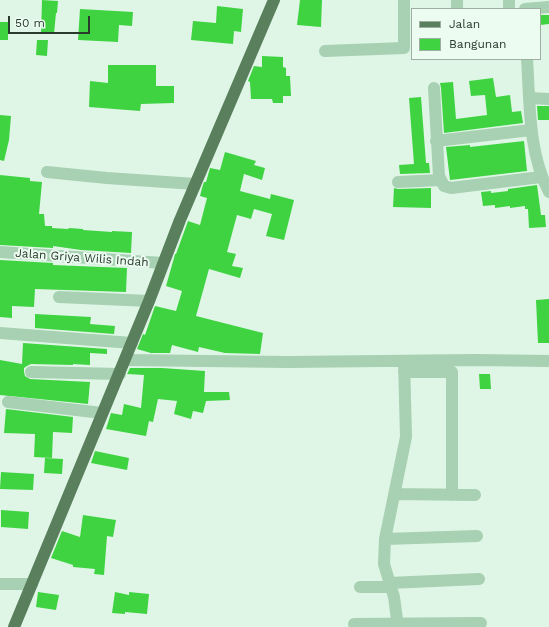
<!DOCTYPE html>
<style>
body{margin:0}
#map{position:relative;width:549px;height:627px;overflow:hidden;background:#dff6e6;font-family:"Work Sans",sans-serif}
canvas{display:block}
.legend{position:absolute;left:411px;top:8px;width:130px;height:52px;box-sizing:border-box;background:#ecfcf1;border:1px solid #9eafa2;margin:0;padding:5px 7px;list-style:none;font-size:12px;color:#293c2b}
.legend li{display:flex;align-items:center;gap:8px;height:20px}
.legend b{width:20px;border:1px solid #9eafa2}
.scale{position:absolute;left:8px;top:16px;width:82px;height:18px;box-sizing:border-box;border:2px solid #293c2b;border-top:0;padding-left:5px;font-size:12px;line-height:14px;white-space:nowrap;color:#293c2b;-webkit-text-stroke:3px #ecfcf1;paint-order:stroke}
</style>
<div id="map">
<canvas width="549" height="627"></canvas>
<ul class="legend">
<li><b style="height:5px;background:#597f5d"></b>Jalan</li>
<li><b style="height:11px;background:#3fd342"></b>Bangunan</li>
</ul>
<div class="scale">50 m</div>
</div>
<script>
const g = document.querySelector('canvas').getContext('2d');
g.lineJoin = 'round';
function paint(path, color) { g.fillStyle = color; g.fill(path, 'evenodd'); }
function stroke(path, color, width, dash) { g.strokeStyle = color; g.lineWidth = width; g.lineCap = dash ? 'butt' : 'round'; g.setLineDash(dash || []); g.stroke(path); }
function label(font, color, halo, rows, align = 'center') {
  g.font = font + ' "Work Sans",sans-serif'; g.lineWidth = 4; g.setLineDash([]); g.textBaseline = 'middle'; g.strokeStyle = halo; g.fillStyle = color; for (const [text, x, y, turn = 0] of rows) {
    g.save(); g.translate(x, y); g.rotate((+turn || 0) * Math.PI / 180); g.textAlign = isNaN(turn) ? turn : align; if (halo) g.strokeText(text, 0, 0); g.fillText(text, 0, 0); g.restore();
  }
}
paint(new Path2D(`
 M42 0 58 1 57 13H56L54 34 41 33Z
 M300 0H322L321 27 297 25Z
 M217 6 243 9 241 32 234 31 233 44 191 40 193 21 216 23Z
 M80 9 133 12 132 26 119 25 118 42 78 40Z
 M540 15H549V24L540 25Z
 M0 22H8V40H0Z
 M37 40H48L47 56 36 55Z
 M262 56 283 57V67L286 68V76H290L291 96H283V103H273L272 99H251L250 82 248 81 254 66 262 67Z
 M108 65H156V86H174V103L141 104 140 111 89 107 90 81 108 83Z
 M493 78 496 97 510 95 512 112 521 111 523 123 444 133 441 88 440 83 453 82 456 119 487 115 485 95 471 96 469 81Z
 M421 97 426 163H429L430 173 400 174 399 165 414 164 409 98Z
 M537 106H549V120H538Z
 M0 115 11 116 9 140 4 161 0 160Z
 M524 141 527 171 450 180 446 147 470 145V147Z
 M225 152 256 161 254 165 265 168 262 180 244 174 240 191 270 199 271 194 294 200 284 240 266 236 272 214 254 209 251 219 237 215 227 252 236 254 232 266 243 268 240 278 209 269 196 316 263 333 260 354 225 353 199 347 198 352 172 345 170 353H151L137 349 143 334 145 335 155 306 176 311 182 291 166 286 174 258 175 254H176L188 221 200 225 207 198 200 196 202 188 204 182H206L210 168 220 170Z
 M0 175 30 178V181L42 182 39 214H44L45 226H52V228L68 229 69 228 83 229V230L112 232V231L132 232 131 253 81 250 53 246V248L0 245Z
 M537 185 541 215H545L546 227 529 228 528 209H525V206L510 208V206L495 208V205L483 206 481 192 491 191V193L508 191V189Z
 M394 188 398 189 431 188V208L393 207Z
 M0 260 53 263V265L127 268 126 292 35 289 34 307 12 306V318L0 317Z
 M549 299V343H538L536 300Z
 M35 314 91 317 90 324 115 326 114 334 35 328Z
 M23 343 107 349V354L90 353V365L73 364V365L31 364 27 366 24 368V372L25 376 30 379 90 382 88 404 0 395V360L22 364Z
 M130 368H162L205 371 204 392H229L230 400 206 401 203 413 193 411 191 419 174 414 177 401 158 399 153 422 149 421 146 436 106 429 111 413 122 415 124 404 141 408 144 375 127 374Z
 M479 374H490L491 389H480Z
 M6 409 73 417 72 433 53 432 52 458 34 457 35 434 4 433Z
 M95 451 129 458 127 470 91 463Z
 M45 458 63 459 62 474 44 473Z
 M1 472 34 474 33 490 0 489Z
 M1 510 29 512 28 529 1 527Z
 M83 515 116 520 113 537 107 536 104 575 94 574 95 569 73 567V565L51 558 62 531 80 537Z
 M38 592 59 595 56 610 36 607Z
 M115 592 129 595V592L149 594 147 614 125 612V614L112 613Z`), '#3fd342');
stroke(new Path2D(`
 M457 0V9
 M509 0V9
 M525 9 549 7
 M325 51 404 48V0
 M527 59C530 103 528 152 549 192
 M434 88 439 176 444 186 451 188 541 177
 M530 98 549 99
 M436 141 531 130
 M47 172 107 178 195 184
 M398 182 440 180
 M0 252 163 263
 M59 297 149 301
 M0 333 132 343
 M125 360 288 362 475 360 549 361
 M31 372 120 374
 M404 372H452V495
 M8 402 102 413
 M395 494 475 495
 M385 539 477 536
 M389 583 479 579
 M0 584H32
 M360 587H391
 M354 624 481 623
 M398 627 394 597 384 564 385 539 406 437 404 361`), '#a8d0b2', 12);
stroke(new Path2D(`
 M14 627 149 301 180 220 274 0`), '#597f5d', 12);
label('12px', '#293c2b', '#ecfcf1', [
 ["Jalan Griya Wilis Indah",82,258,4]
]);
</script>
